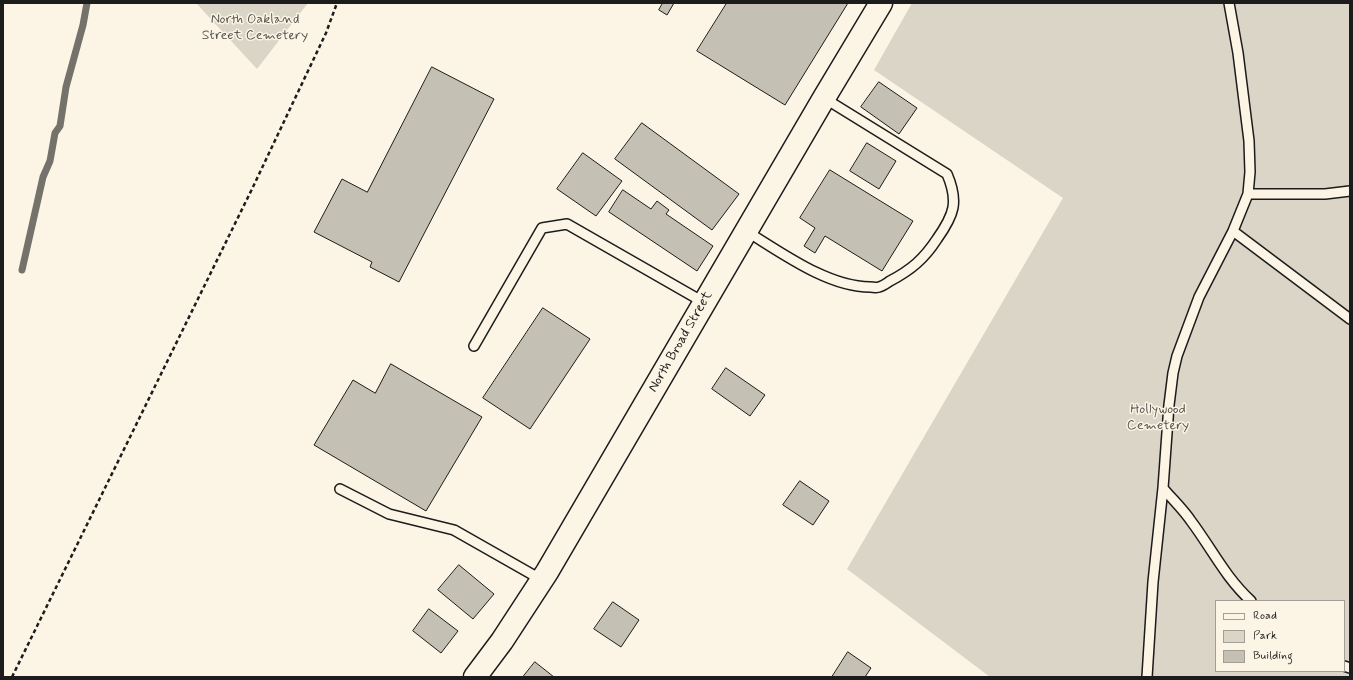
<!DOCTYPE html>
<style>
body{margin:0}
#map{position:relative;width:1353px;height:680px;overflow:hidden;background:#fcf5e5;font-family:Mynerve,sans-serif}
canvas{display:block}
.frame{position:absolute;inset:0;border:4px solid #1c1c1c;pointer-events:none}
.legend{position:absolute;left:1215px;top:600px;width:130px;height:72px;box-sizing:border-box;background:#fcf5e5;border:1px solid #a29e95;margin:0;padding:5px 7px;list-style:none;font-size:12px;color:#1c1c1c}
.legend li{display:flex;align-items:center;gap:8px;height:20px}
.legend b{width:20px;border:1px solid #a29e95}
</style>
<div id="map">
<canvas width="1353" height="680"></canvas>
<div class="frame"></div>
<ul class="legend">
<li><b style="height:5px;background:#fcf5e5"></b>Road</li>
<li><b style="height:11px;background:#dbd5c8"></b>Park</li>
<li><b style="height:11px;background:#c4c0b3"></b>Building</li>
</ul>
</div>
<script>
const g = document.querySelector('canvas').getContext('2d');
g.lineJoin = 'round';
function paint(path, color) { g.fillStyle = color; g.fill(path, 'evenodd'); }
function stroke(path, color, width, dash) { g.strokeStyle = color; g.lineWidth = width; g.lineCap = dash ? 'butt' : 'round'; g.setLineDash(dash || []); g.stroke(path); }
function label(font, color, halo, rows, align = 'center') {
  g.font = font + ' Mynerve,sans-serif'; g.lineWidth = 3; g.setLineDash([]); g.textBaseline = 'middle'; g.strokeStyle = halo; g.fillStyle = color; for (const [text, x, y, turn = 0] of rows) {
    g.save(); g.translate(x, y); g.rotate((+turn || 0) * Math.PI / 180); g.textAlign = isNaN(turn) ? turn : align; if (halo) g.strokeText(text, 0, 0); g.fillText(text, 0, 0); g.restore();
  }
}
paint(new Path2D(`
 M196 3H308L257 69Z
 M912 3H1350V677H990L847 569 1063 198 874 70ZM1216 601H1344V671H1216Z`), '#dbd5c8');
stroke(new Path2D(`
 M22 270 43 177 50 161 55 133 60 126 66 87 83 25 87 3`), '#75726c', 7);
const building = new Path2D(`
 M663 3H674L667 15 659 10Z
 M727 3H848L785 105 697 51Z
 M432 67 494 99 399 282 370 267 372 262 314 232 342 179 367 192Z
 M879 82 917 108 899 134 861 107Z
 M642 123 739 194 712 230 615 159Z
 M867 143 896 161 879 189 850 171Z
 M583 153 622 181 596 216 557 189Z
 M830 170 913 221 882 271 825 236 815 253 804 246 815 228 800 218Z
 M623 190 651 209 657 201 669 210 666 214 713 246 697 271 609 212Z
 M543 308 590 339 530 429 483 398Z
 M391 364 482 417 426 511 314 445 353 380 375 393Z
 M726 368 765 395 750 416 712 389Z
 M800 481 829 501 813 525 783 505Z
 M459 565 494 594 473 619 438 590Z
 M613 602 639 620 621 647 594 629Z
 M429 609 458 631 441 653 413 631Z
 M848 652 871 668 865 677H832Z
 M535 662 554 677H523Z`);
paint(building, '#c4c0b3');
stroke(building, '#1c1c1c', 1);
const service = new Path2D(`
 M1248 194H1325L1350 191
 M746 231C782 253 828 287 870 287 873 287 877 288 879 287 883 286 887 283 890 281 911 270 924 259 937 239 954 215 959 202 947 174L824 98
 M1233 231 1350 319
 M474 346 542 228 567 224 705 303
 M1163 488C1172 499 1183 509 1191 521 1212 549 1225 577 1251 601
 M340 489 389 514 454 530 542 580
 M1344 666 1350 668
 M1147 677 1153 582 1163 488 1169 405 1173 373 1177 356 1199 297 1233 231 1248 194 1250 172 1249 141 1238 53 1229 3`);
const tertiary = new Path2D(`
 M475 677 502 641 547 572 824 98 881 3`);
stroke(service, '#1c1c1c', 12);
stroke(tertiary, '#1c1c1c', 25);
stroke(new Path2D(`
 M12 677 252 189 326 33 337 3`), '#1c1c1c', 2.5, [4, 3]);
stroke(service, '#fcf5e5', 9);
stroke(tertiary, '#fcf5e5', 22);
label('14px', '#555450', '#fcf5e5', [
 ["North Oakland",255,20],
 ["Street Cemetery",255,36],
 ["Hollywood",1158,410],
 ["Cemetery",1158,426]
]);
label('14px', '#1c1c1c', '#fcf5e5', [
 ["North Broad Street",681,342,-60]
]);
</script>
